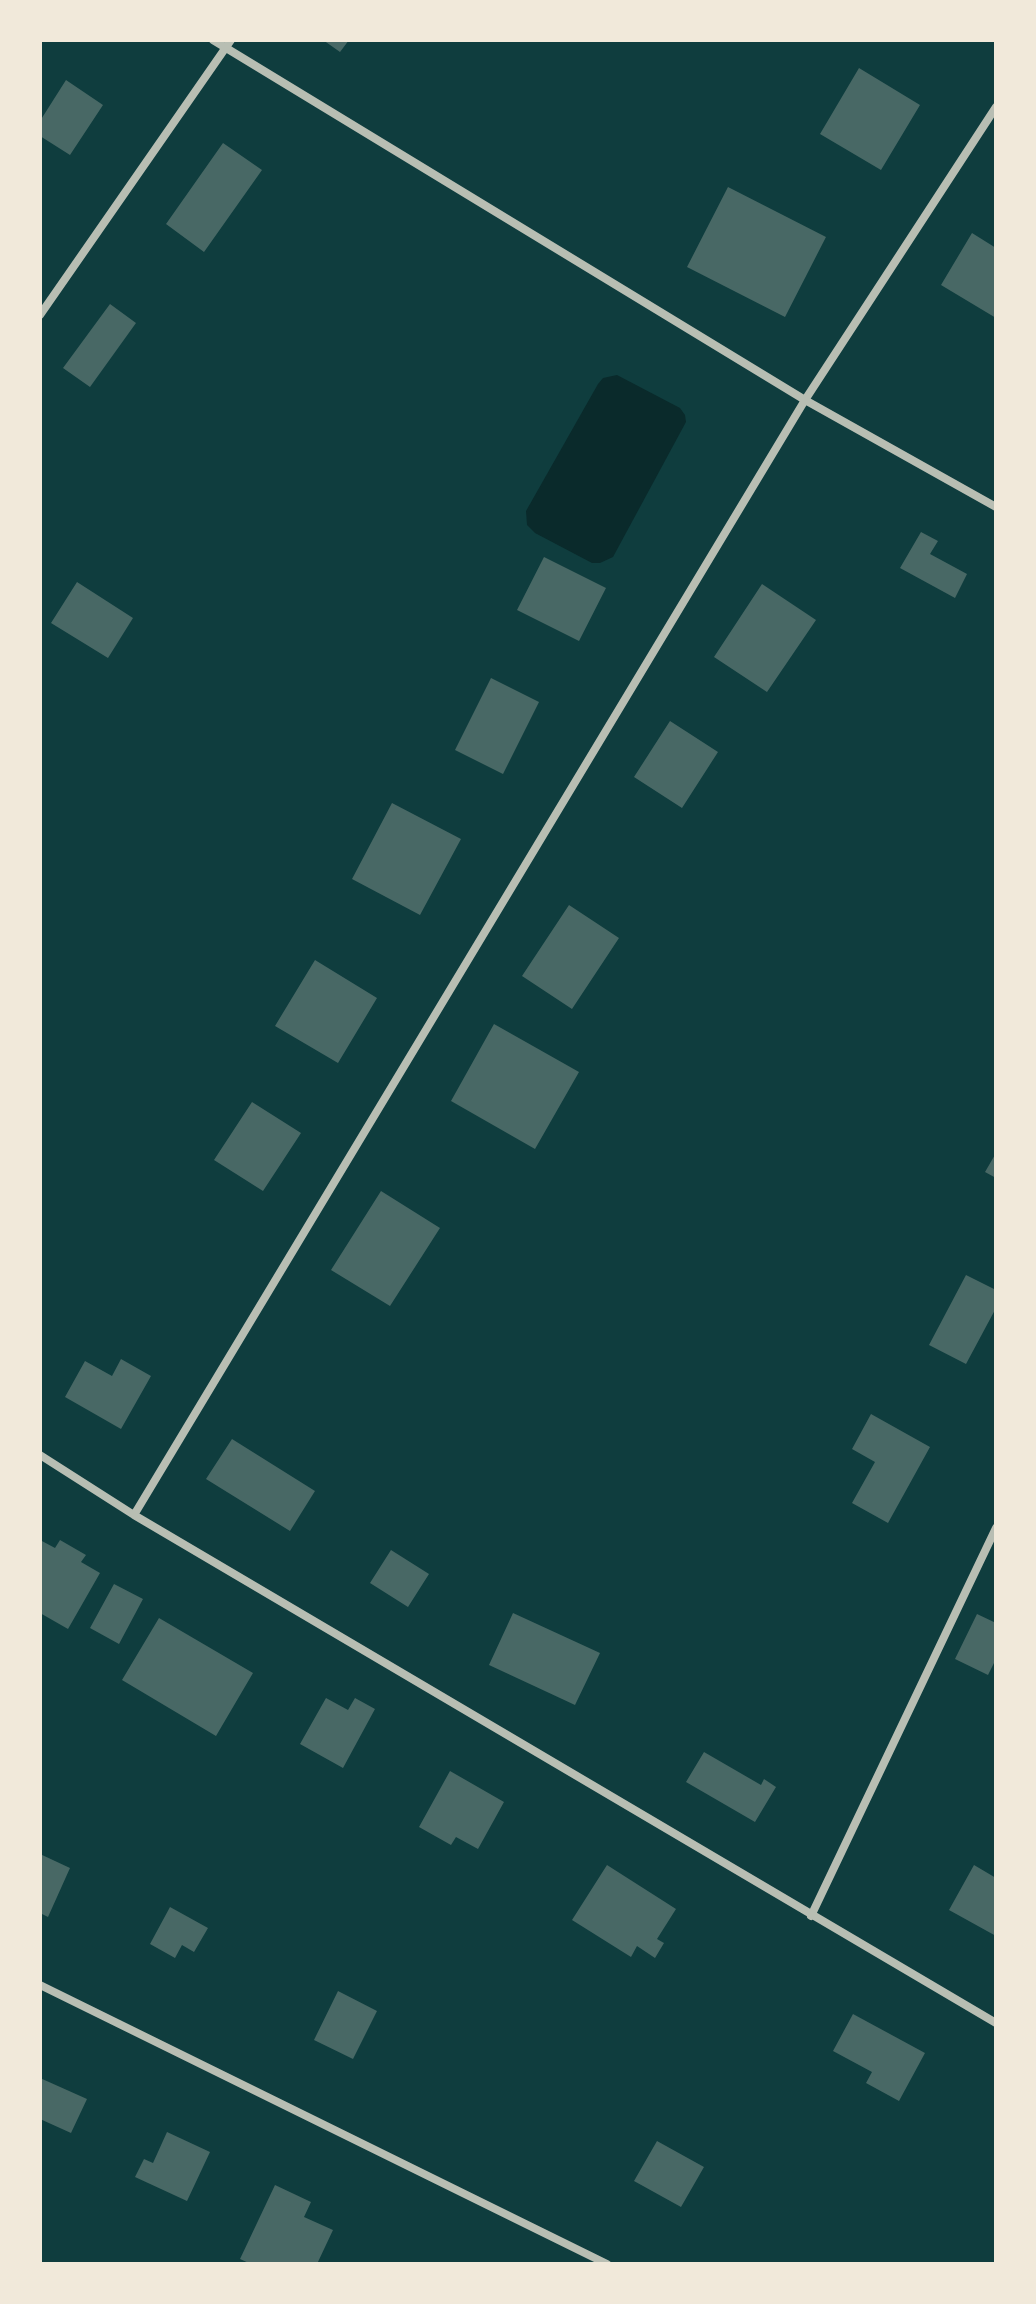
<!DOCTYPE html>
<style>
body{margin:0}
#map{position:relative;width:1036px;height:2304px;overflow:hidden;background:#0f3d3e;font-family:Overpass,sans-serif}
canvas{display:block}
.frame{position:absolute;inset:0;border:42px solid #f1e9da;pointer-events:none}
</style>
<div id="map">
<canvas width="1036" height="2304"></canvas>
<div class="frame"></div>
</div>
<script>
const g = document.querySelector('canvas').getContext('2d');
g.lineJoin = 'round';
function paint(path, color) { g.fillStyle = color; g.fill(path, 'evenodd'); }
function stroke(path, color, width, dash) { g.strokeStyle = color; g.lineWidth = width; g.lineCap = dash ? 'butt' : 'round'; g.setLineDash(dash || []); g.stroke(path); }
paint(new Path2D(`
 M617 375 680 408 685 415 686 422 613 557 600 563H592L535 533 527 525 526 511 598 384 603 378Z`), '#0a2a2b');
paint(new Path2D(`
 M323 40H349L340 52Z
 M859 68 920 105 881 170 820 134Z
 M66 80 103 105 70 155 40 136V121Z
 M223 143 262 170 204 252 166 224Z
 M728 187 826 237 785 317 687 267Z
 M972 233 996 248V318L941 285Z
 M110 304 136 323 90 387 63 368Z
 M921 532 938 541 930 554 967 574 955 598 900 568Z
 M544 557 606 588 579 641 517 610Z
 M77 582 133 618 108 658 51 623Z
 M762 584 816 620 767 692 714 657Z
 M491 678 539 702 503 774 455 750Z
 M670 721 718 752 682 808 634 777Z
 M392 803 461 839 420 915 352 879Z
 M569 905 619 938 572 1009 522 976Z
 M315 960 377 998 338 1063 275 1026Z
 M494 1024 579 1072 535 1149 451 1101Z
 M252 1102 301 1133 263 1191 214 1160Z
 M996 1153V1178L985 1172Z
 M381 1191 440 1228 390 1306 331 1270Z
 M966 1275 996 1290V1308L966 1364 929 1345Z
 M121 1359 151 1376 121 1429 65 1397 85 1361 112 1376Z
 M871 1414 930 1447 888 1523 852 1503 875 1462 852 1449Z
 M232 1439 315 1491 290 1531 206 1479Z
 M40 1540 55 1548 60 1540 86 1555 81 1562 100 1573 68 1629 40 1613Z
 M391 1550 429 1574 408 1607 370 1583Z
 M114 1584 143 1599 119 1644 90 1628Z
 M513 1613 600 1653 575 1705 489 1665Z
 M977 1614 996 1623V1659L988 1675 955 1659Z
 M159 1618 253 1673 216 1736 122 1680Z
 M326 1698 348 1710 355 1698 375 1709 343 1768 300 1744Z
 M704 1752 761 1785 764 1779 776 1787 755 1822 686 1782Z
 M450 1771 504 1802 478 1849 456 1837 451 1845 419 1827Z
 M40 1854 70 1868 48 1917 40 1913Z
 M607 1865 676 1909 657 1939 664 1943 655 1958 637 1946 631 1957 572 1920Z
 M974 1865 996 1878V1936L949 1910Z
 M170 1907 208 1928 194 1952 182 1945 175 1958 150 1944Z
 M338 1991 377 2011 353 2059 314 2040Z
 M853 2014 925 2053 899 2101 866 2083 872 2072 833 2051Z
 M40 2078 87 2099 71 2133 40 2119Z
 M167 2132 210 2152 187 2201 135 2177 144 2159 153 2163Z
 M657 2141 704 2167 681 2207 634 2181Z
 M275 2185 311 2202 304 2217 333 2230 317 2264H251L240 2259Z`), '#486865');
stroke(new Path2D(`
 M213 40 805 400 996 507
 M40 315 231 40
 M40 1455 134 1515 996 2023
 M134 1515 805 400 996 107
 M811 1916 996 1528
 M40 1985 607 2264`), '#b8beb3', 8);
</script>
